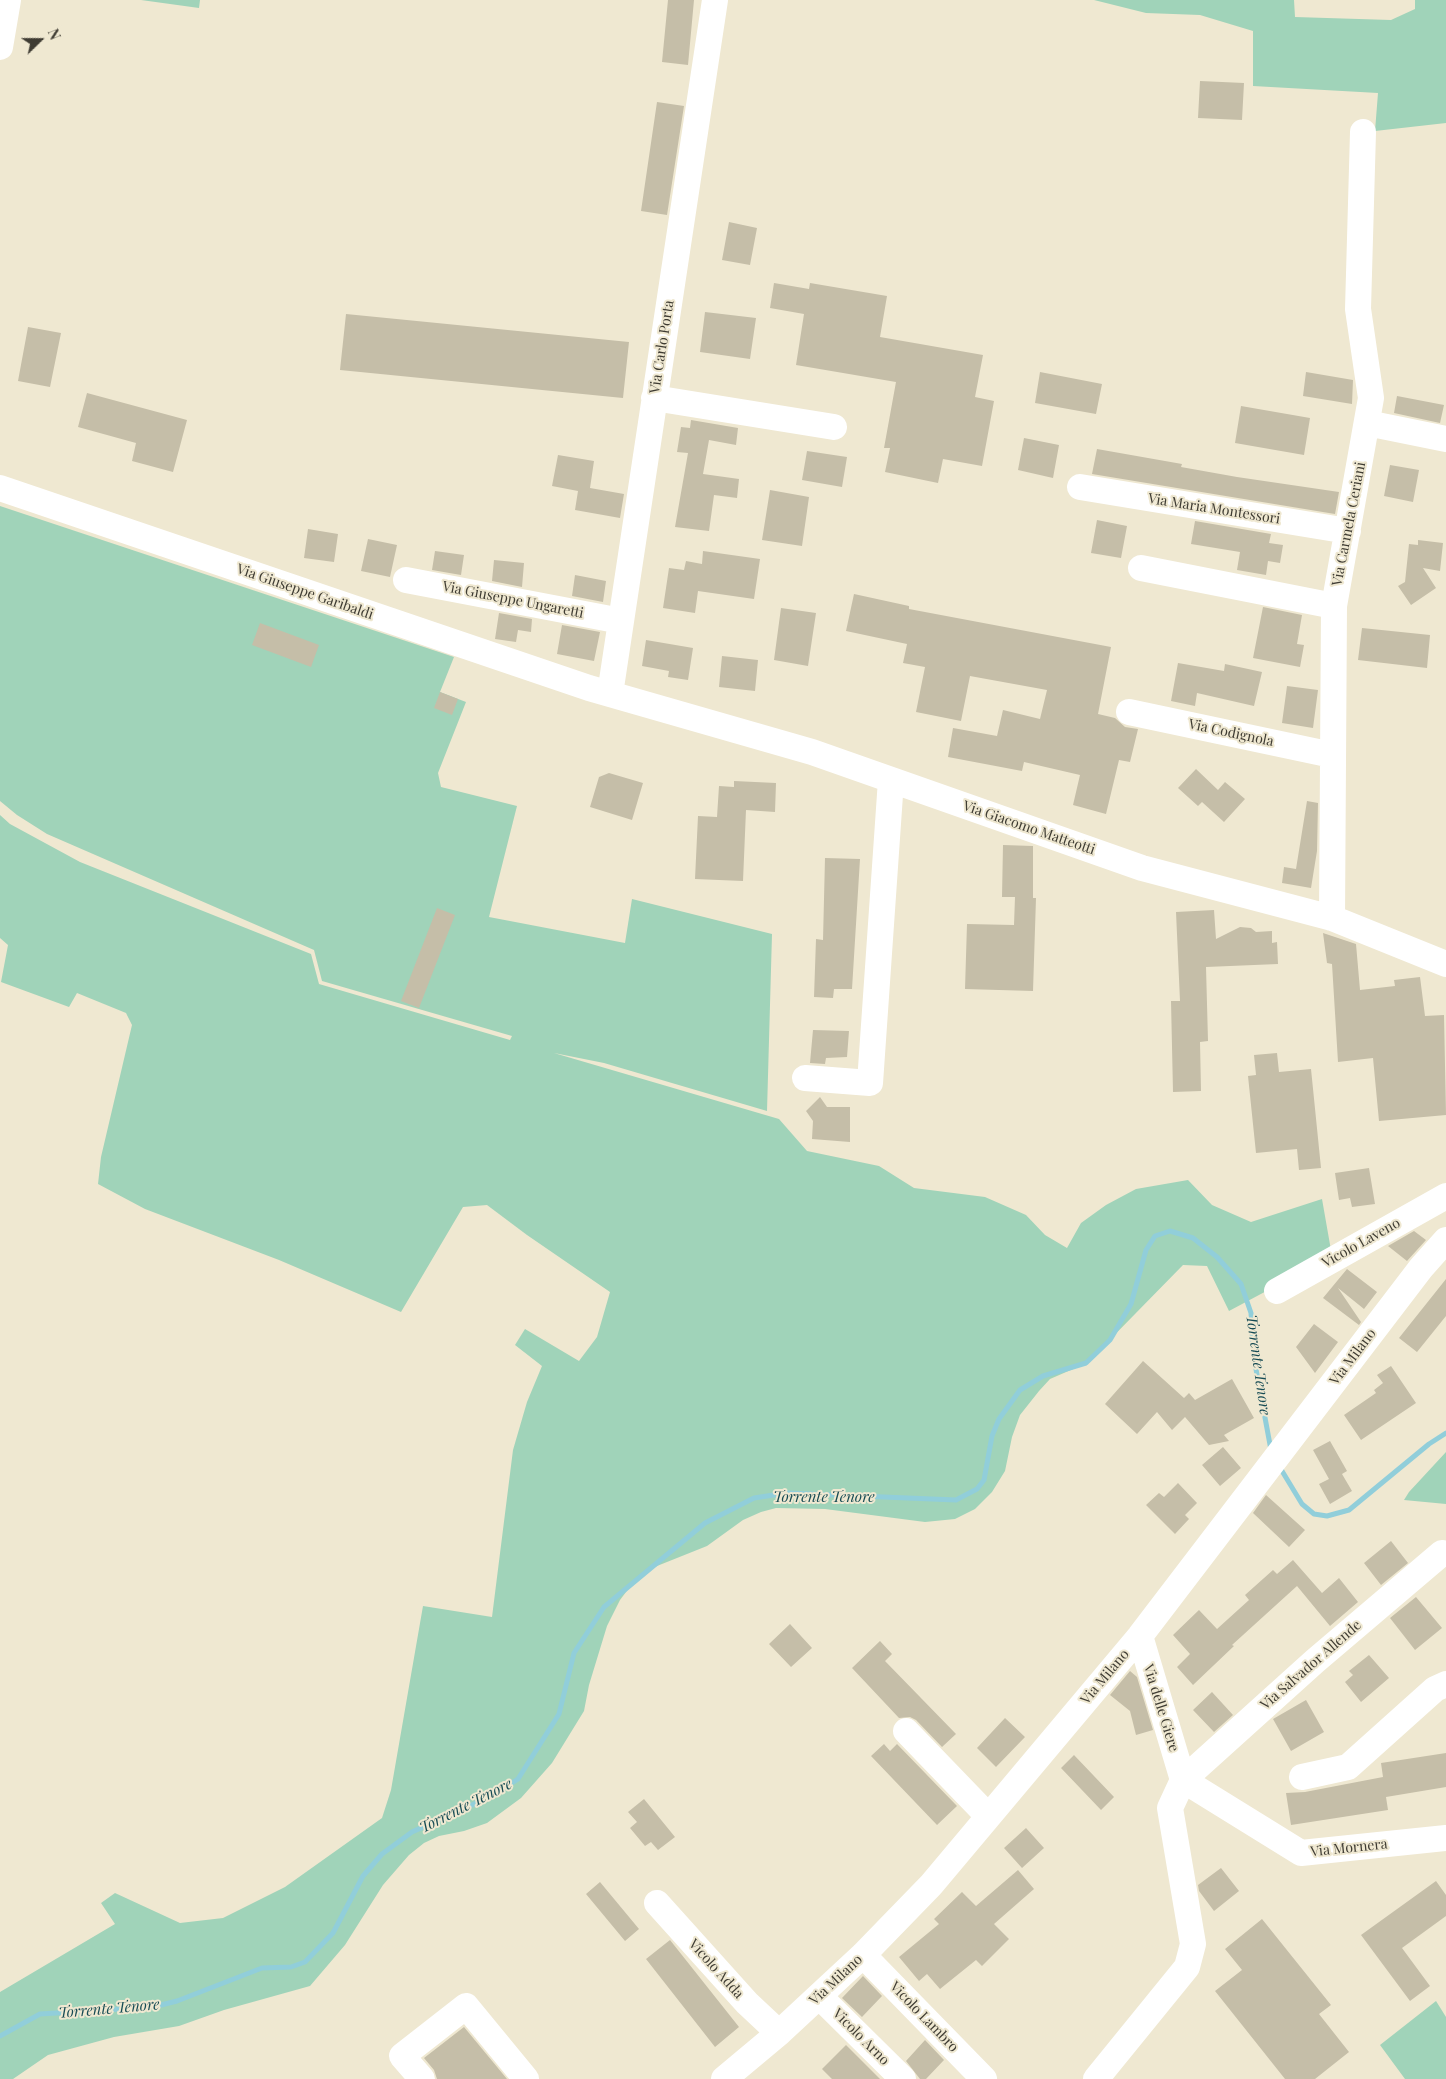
<!DOCTYPE html>
<style>
body{margin:0}
#map{position:relative;width:1446px;height:2079px;overflow:hidden;background:#efe8d1;font-family:"Playfair Display",serif}
canvas{display:block}
.north{position:absolute;left:15px;top:15px;width:50px;height:50px;-webkit-text-stroke:4px #efe8d1;paint-order:stroke;rotate:68deg;font-size:14px;font-weight:700;line-height:20px;text-align:center;color:#3f3c33}
.north::after{content:'';display:block;margin:auto;width:18px;height:22px;background:#3f3c33;clip-path:polygon(50% 0,100% 100%,50% 72%,0 100%)}
</style>
<div id="map">
<canvas width="1446" height="2079"></canvas>
<div class="north">N</div>
</div>
<script>
const g = document.querySelector('canvas').getContext('2d');
g.lineJoin = 'round';
function paint(path, color) { g.fillStyle = color; g.fill(path, 'evenodd'); }
function stroke(path, color, width, dash) { g.strokeStyle = color; g.lineWidth = width; g.lineCap = dash ? 'butt' : 'round'; g.setLineDash(dash || []); g.stroke(path); }
function label(font, color, halo, rows, align = 'center') {
  g.font = font + ' "Playfair Display",serif'; g.lineWidth = 4; g.setLineDash([]); g.textBaseline = 'middle'; g.strokeStyle = halo; g.fillStyle = color; for (const [text, x, y, turn = 0] of rows) {
    g.save(); g.translate(x, y); g.rotate((+turn || 0) * Math.PI / 180); g.textAlign = isNaN(turn) ? turn : align; if (halo) g.strokeText(text, 0, 0); g.fillText(text, 0, 0); g.restore();
  }
}
paint(new Path2D(`
 M141 0H200L199 8Z
 M1094 0H1294L1295 17 1391 20 1415 9V0H1446V123L1375 131 1378 93 1253 86V31L1200 15 1146 13Z
 M0 506 454 657 440 692 466 702 438 773 441 787 517 806 489 917 625 943 632 899 772 934 767 1111 604 1063 554 1053 779 1119 807 1151 879 1166 914 1188 985 1197 1026 1215 1045 1235 1067 1248 1081 1223 1106 1205 1136 1189 1188 1180 1212 1205 1251 1222 1322 1199 1332 1256 1229 1311 1207 1266 1183 1265 1087 1363 1050 1379 1039 1391 1020 1415 1012 1437 1005 1471 992 1492 975 1509 955 1519 925 1522 825 1509 776 1508 761 1512 743 1520 707 1546 647 1570 635 1580 620 1600 607 1626 589 1685 584 1711 552 1763 521 1798 487 1823 464 1831 439 1836 424 1843 409 1855 383 1885 345 1945 310 1986 224 2010 179 2026 114 2037 48 2055 13 2079H0V1992L115 1924 101 1903 115 1893 180 1923 223 1918 285 1887 382 1818 391 1790 423 1606 492 1617 513 1450 527 1402 542 1366 515 1345 525 1329 579 1361 597 1337 610 1292 527 1235 487 1205 463 1207 401 1312 279 1260 145 1209 98 1184 101 1157 132 1025 126 1013 77 993 69 1007 1 982 8 945 0 938V815L10 824 80 862 311 954 319 984 510 1040 512 1036 322 981 314 950 47 834 17 815 0 801Z
 M1446 1452V1504L1404 1500 1409 1492Z
 M1436 2001 1446 2017V2079H1405L1380 2045Z`), '#a0d3b9');
stroke(new Path2D(`
 M1279 1466 1302 1504 1314 1514 1327 1516 1349 1510 1429 1444 1446 1433
 M0 2036 40 2014 153 2007 177 2001 262 1968 291 1967 305 1962 333 1933 363 1876 382 1854 412 1832 492 1796 518 1779 559 1714 574 1653 604 1607 705 1523 754 1498 787 1493 956 1500 977 1489 984 1480 992 1436 999 1419 1020 1390 1043 1376 1086 1363 1110 1340 1131 1304 1146 1250 1155 1236 1170 1231 1193 1238 1217 1257 1241 1284 1251 1313 1253 1353 1271 1450`), '#91ceda', 5);
paint(new Path2D(`
 M668 0H694L688 65 662 62Z
 M1200 81 1244 83 1242 120 1198 118Z
 M657 102 684 106 667 215 641 211Z
 M729 222 757 228 750 265 722 260Z
 M774 283 809 289 810 283 887 296 880 337 983 355 975 397 994 401 982 466 943 459 938 483 885 472 890 448H884L896 382 796 365 804 314 770 308Z
 M705 312 756 318 750 359 700 352Z
 M346 314 629 342 623 398 340 370Z
 M28 327 61 333 50 387 18 381Z
 M1040 372 1102 384 1096 414 1035 403Z
 M1306 372 1353 380 1352 404 1303 396Z
 M87 393 187 420 173 472 132 461 136 443 78 427Z
 M1397 396 1444 405 1440 423 1394 413Z
 M1241 406 1310 418 1304 455 1235 443Z
 M691 420 738 428 736 445 709 440 703 474 739 479 737 498 714 495 709 531 675 527 688 453 677 452 681 427 690 428Z
 M1024 438 1059 445 1053 478 1018 470Z
 M1097 449 1182 464 1181 467 1237 477 1339 492 1335 514 1092 474Z
 M807 451 847 457 842 487 802 480Z
 M558 455 594 461 590 488 624 494 620 518 575 510 578 491 552 486Z
 M1390 465 1419 470 1413 502 1384 496Z
 M770 490 809 497 802 546 762 540Z
 M1097 520 1127 526 1121 558 1091 553Z
 M1195 521 1271 534 1269 543 1283 545 1280 563 1268 561 1266 575 1237 570 1240 552 1191 544Z
 M308 529 338 534 334 562 304 558Z
 M368 539 397 545 390 577 361 571Z
 M1418 540 1443 543 1440 571 1423 568 1436 588 1411 605 1398 586 1405 582 1409 544 1418 545Z
 M435 551 464 555 461 575 432 570Z
 M703 551 760 559 754 599 698 591 695 613 663 608 669 568 684 570 686 561 702 564Z
 M494 560 524 563 522 587 492 581Z
 M575 575 606 581 603 602 572 596Z
 M854 594 909 606V609L1111 647 1098 714 1115 718 1125 727 1138 729 1130 762 1119 760 1106 814 1073 805 1080 775 1024 762 1022 771 948 757 953 728 997 736 1003 710 1040 719 1047 690 970 676 961 721 916 712 925 667 903 663 907 644 846 631Z
 M1263 607 1302 615 1297 644 1304 645 1300 667 1253 658Z
 M781 608 816 613 808 666 774 660Z
 M499 613 532 619 531 632 518 630 516 642 495 639Z
 M260 623 319 645 311 667 252 645Z
 M562 625 600 632 594 661 557 654Z
 M1362 628 1430 635 1427 668 1358 660Z
 M646 640 693 648 688 680 668 677 669 671 642 666Z
 M722 656 758 660 755 691 719 687Z
 M1178 663 1224 671 1225 664 1262 672 1254 706 1197 693 1195 706 1171 701Z
 M1287 686 1318 690 1313 728 1282 723Z
 M440 692 458 699 452 715 434 708Z
 M1196 769 1218 790 1225 782 1245 799 1224 822 1202 802 1198 806 1178 788Z
 M609 773 643 783 632 820 590 807 599 777Z
 M734 781 776 783 775 812 746 810 743 881 695 879 698 816 717 817 719 786 734 787Z
 M1307 801 1318 803 1317 851 1311 888 1282 883 1284 867 1296 869Z
 M1003 845 1033 846V898H1036L1033 991 965 989 967 924 1014 925 1015 897H1002Z
 M825 858 860 859 852 989H834L833 998 814 997 816 939 823 940Z
 M437 908 455 915 419 1008 401 1001Z
 M1214 910 1216 939 1240 927 1251 928 1256 932 1272 931V943L1277 942 1278 964 1206 967 1208 1041 1200 1042 1201 1091 1173 1092 1171 1001H1180L1176 912Z
 M1323 933 1356 944 1360 990 1395 986 1394 980 1420 977 1425 1016 1444 1015 1446 1115 1379 1121 1373 1058 1338 1062 1332 964 1327 963Z
 M813 1030 849 1031 847 1057 826 1058 825 1064 810 1063Z
 M1277 1053 1279 1072 1311 1069 1321 1168 1299 1170 1297 1149 1256 1153 1248 1076 1256 1075 1254 1055Z
 M820 1097 827 1107H850V1142L812 1139 813 1121 806 1111Z
 M1369 1168 1375 1204 1352 1207 1350 1198 1339 1200 1335 1173Z
 M1414 1231 1426 1240 1407 1261 1388 1246Z
 M1347 1269 1377 1292 1364 1309 1338 1288 1361 1322 1359 1325 1323 1298Z
 M1446 1279V1316L1417 1352 1399 1338Z
 M1314 1324 1338 1342 1315 1373 1296 1347Z
 M1143 1361 1184 1398 1189 1393 1195 1400 1232 1379 1254 1418 1224 1435 1229 1441 1209 1445 1185 1417 1172 1430 1157 1412 1137 1434 1105 1404Z
 M1391 1366 1416 1403 1361 1440 1344 1415 1376 1393 1374 1390 1383 1383 1377 1375Z
 M1330 1441 1347 1471 1342 1474 1352 1491 1330 1504 1319 1484 1329 1479 1313 1450Z
 M1223 1447 1241 1468 1220 1486 1202 1465Z
 M1178 1483 1197 1503 1185 1515 1189 1519 1175 1534 1146 1505 1159 1493 1164 1497Z
 M1266 1495 1305 1530 1289 1547 1253 1513Z
 M1391 1541 1408 1563 1381 1585 1364 1563Z
 M1293 1560 1322 1593 1339 1578 1358 1602 1330 1626 1297 1586 1232 1645 1234 1646 1193 1685 1177 1667 1190 1654 1173 1635 1199 1610 1217 1629 1249 1600 1245 1595 1273 1570 1277 1574Z
 M1416 1597 1442 1628 1415 1650 1390 1618Z
 M790 1624 812 1648 791 1667 769 1644Z
 M880 1641 892 1654 885 1661 956 1734 942 1747 916 1720 910 1717 899 1718 852 1668Z
 M1369 1655 1389 1678 1361 1702 1345 1682 1353 1675 1349 1671Z
 M1130 1671 1137 1677 1153 1730 1136 1735 1130 1711 1110 1695Z
 M1212 1692 1233 1715 1214 1732 1193 1710Z
 M1306 1700 1324 1732 1291 1751 1273 1719Z
 M1005 1718 1025 1737 996 1767 977 1748Z
 M884 1744 890 1751 897 1744 957 1806 937 1825 871 1756Z
 M1446 1753V1787L1386 1797 1388 1810 1291 1825 1286 1793 1305 1792 1383 1777 1381 1763Z
 M1074 1755 1114 1797 1101 1810 1061 1768Z
 M644 1799 675 1837 658 1850 651 1842 645 1846 630 1828 637 1822 628 1812Z
 M1026 1828 1044 1848 1022 1868 1004 1848Z
 M1221 1868 1239 1891 1214 1911 1199 1891 1198 1885Z
 M1018 1870 1034 1889 994 1924 1009 1939 982 1966 976 1960 940 1989 927 1974 919 1981 899 1957 939 1924 934 1919 962 1892 976 1906Z
 M1436 1881 1446 1895V1916L1402 1948 1430 1986 1410 2001 1361 1935Z
 M600 1882 639 1929 625 1941 586 1894Z
 M1262 1919 1331 2005 1319 2014 1349 2052 1315 2079H1285L1215 1991 1242 1970 1225 1949Z
 M670 1940 739 2027 715 2047 646 1959Z
 M863 1976 882 1996 862 2017 842 1998Z
 M464 2027 507 2079H437L434 2070 424 2058Z
 M925 2040 944 2060 926 2079H920L906 2061Z
 M846 2045 880 2079H832L822 2069Z`), '#c5bea8');
stroke(new Path2D(`
 M0 47 8 0
 M654 398 834 427
 M1367 423 1446 439
 M1080 487 1348 531
 M0 488 589 688 812 752 1142 868 1332 918 1446 964
 M1141 568 1334 606
 M406 580 621 621
 M610 694 715 0
 M1129 712 1332 755
 M1332 918 1334 606 1371 398 1358 309 1363 132
 M805 1078 870 1083 891 780
 M1277 1291 1446 1196
 M1140 1636 1183 1780
 M906 1731 988 1816
 M1302 1777 1348 1767 1435 1689 1446 1684
 M1183 1780 1301 1853 1446 1838
 M657 1903 747 2003 779 2033
 M863 1955 984 2079
 M819 1996 903 2079
 M422 2079 402 2056 466 2006 526 2079
 M724 2079 779 2033 863 1955 931 1885 1140 1636 1421 1268 1446 1240
 M1096 2079 1187 1967 1193 1944 1170 1808 1183 1780 1315 1661 1442 1553`), '#fff', 26);
label('14px', '#3f3c33', '#efe8d1', [
 ["Via Carlo Porta",662,347,-81],
 ["Via Maria Montessori",1214,509,9],
 ["Via Carmela Ceriani",1349,524,-79],
 ["Via Giuseppe Garibaldi",305,592,19],
 ["Via Giuseppe Ungaretti",513,600,11],
 ["Via Codignola",1231,733,12],
 ["Via Giacomo Matteotti",1029,828,19],
 ["Vicolo Laveno",1361,1243,-29],
 ["Via Milano",1353,1357,-53],
 ["Via Salvador Allende",1311,1665,-41],
 ["Via Milano",1105,1677,-50],
 ["Via delle Giere",1161,1708,73],
 ["Via Mornera",1349,1848,-6],
 ["Vicolo Adda",716,1969,48],
 ["Via Milano",836,1980,-43],
 ["Vicolo Lambro",924,2017,46],
 ["Vicolo Arno",861,2037,45]
]);
label('italic 15px', '#164b54', '#efe8d1', [
 ["Torrente Tenore",1258,1365,82],
 ["Torrente Tenore",824,1497],
 ["Torrente Tenore",466,1806,-27],
 ["Torrente Tenore",109,2009,-5]
]);
</script>
